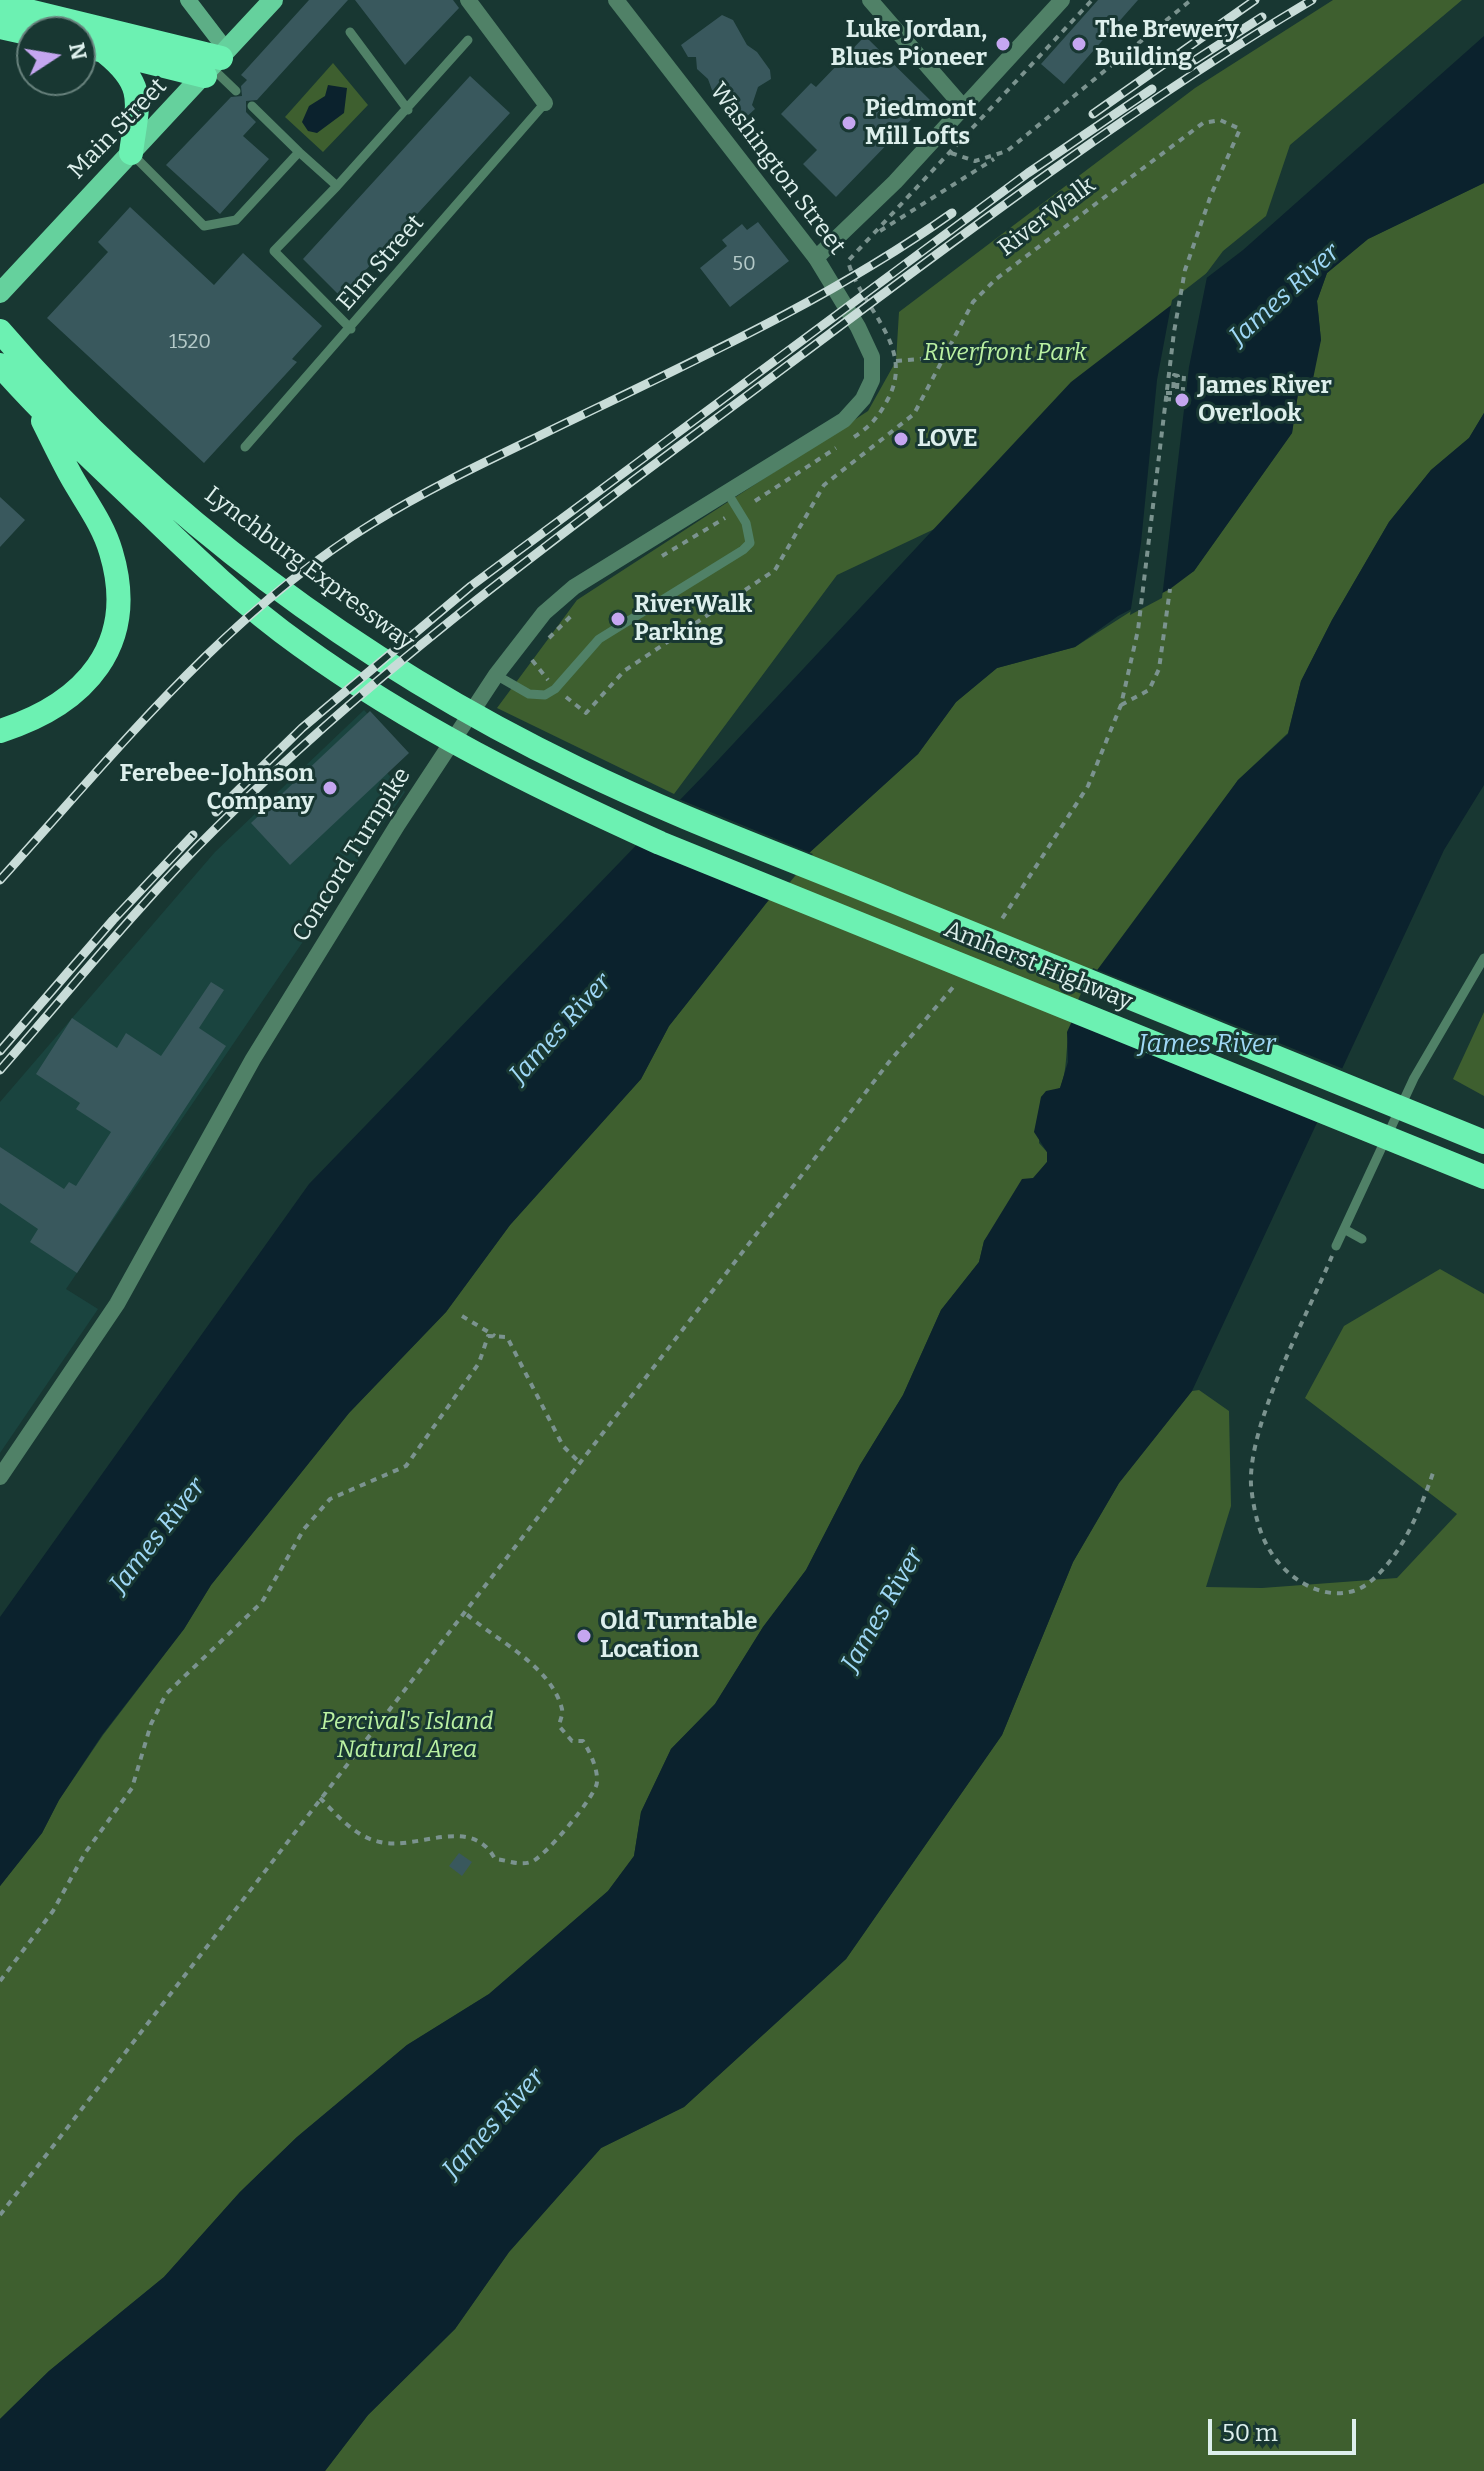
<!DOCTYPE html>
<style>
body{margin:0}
#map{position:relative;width:1484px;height:2471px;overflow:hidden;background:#183732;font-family:Bitter,serif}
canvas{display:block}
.north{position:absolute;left:16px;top:16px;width:80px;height:80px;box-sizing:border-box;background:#183732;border:2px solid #67817c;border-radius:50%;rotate:78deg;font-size:22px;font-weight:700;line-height:32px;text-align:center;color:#ddefec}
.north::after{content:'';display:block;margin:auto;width:28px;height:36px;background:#c5a6f0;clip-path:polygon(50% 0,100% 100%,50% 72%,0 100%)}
.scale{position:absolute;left:1208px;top:2419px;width:148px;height:36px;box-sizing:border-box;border:4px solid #ddefec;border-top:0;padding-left:10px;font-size:24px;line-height:28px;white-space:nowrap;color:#ddefec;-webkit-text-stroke:6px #183732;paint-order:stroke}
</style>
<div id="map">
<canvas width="1484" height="2471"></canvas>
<div class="north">N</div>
<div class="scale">50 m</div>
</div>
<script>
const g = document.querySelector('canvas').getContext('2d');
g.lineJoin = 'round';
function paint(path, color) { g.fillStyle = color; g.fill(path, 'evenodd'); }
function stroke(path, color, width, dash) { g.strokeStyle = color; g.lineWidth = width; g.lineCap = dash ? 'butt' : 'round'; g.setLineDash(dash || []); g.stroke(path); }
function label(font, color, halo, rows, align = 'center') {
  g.font = font + ' Bitter,serif'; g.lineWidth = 6; g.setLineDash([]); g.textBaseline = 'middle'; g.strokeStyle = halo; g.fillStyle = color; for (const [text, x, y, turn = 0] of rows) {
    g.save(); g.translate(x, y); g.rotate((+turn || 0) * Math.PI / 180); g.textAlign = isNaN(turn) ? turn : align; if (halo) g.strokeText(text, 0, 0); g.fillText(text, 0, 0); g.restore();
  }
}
paint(new Path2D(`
 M364 710 405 753 387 773 405 792 66 1289 98 1309 0 1453V1102L215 852Z`), '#1a443f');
paint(new Path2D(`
 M1333 0H1462L1290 145 1266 216 1223 251 1125 382 998 499 837 575 674 794 497 708 577 600 868 411 896 361 899 312 1195 88Z
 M333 63 368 105 323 152 285 117Z
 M1484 183V413L1469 438 1431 470 1389 522 1332 620 1301 681 1288 733 1238 780 1074 1019C1063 1040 1070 1065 1060 1088L1041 1097 1039 1143 1047 1152V1162L984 1241 979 1262 941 1310 903 1395 860 1465 806 1570 763 1627 715 1704 671 1749 641 1812 634 1856 608 1891 489 1994 407 2045 297 2137 240 2192 164 2277 49 2371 0 2419V1886L42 1833 59 1800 103 1735 184 1629 211 1585 349 1413 446 1312 510 1225 641 1079 669 1026 798 863 918 754 956 702 997 668 1075 647 1194 571 1292 433 1299 387 1321 340 1317 301 1327 273 1368 239Z
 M1484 1012V1096L1453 1079Z
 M1440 1269 1484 1294V2471H325L368 2415 455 2329 509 2252 601 2148 684 2107 846 1959 1002 1735 1073 1562 1119 1483 1192 1391 1199 1390 1229 1411 1231 1506 1206 1587 1262 1588 1397 1578 1457 1514 1305 1398 1344 1326Z`), '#3e5f2f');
paint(new Path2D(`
 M1484 36V183L1368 239 1327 273 1317 301 1321 340 1313 379 1299 387 1292 433 1194 571 1170 589 1118 616 1075 647 997 668 956 702 918 754 798 863 669 1026 641 1079 510 1225 446 1312 349 1413 211 1585 184 1629 102 1735 59 1800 42 1833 0 1886V1617L309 1184 705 774 1071 382 1243 250Z
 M328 85 347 88 344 113 317 133 308 131 302 122 309 106 325 96Z
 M1484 413V785L1444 850 1192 1391 1119 1483 1073 1562 1002 1735 846 1959 684 2107 601 2148 509 2252 455 2329 368 2415 325 2471H0V2419L49 2371 164 2277 240 2192 297 2137 407 2045 489 1994 608 1891 634 1856 641 1812 671 1749 715 1704 763 1627 806 1570 860 1465 903 1395 941 1310 979 1262 984 1241 1022 1179 1033 1178 1047 1162V1152L1034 1132 1041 1097 1046 1091 1060 1088 1068 1062 1067 1032 1092 977 1238 780 1288 734 1301 681 1332 620 1389 522 1431 470 1469 438Z`), '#0b222d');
paint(new Path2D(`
 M1208 272 1189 367 1162 598 1130 615 1141 543 1157 380 1172 300Z
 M676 798 813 854 777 898 636 840Z
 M1093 968 1346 1070 1323 1120 1070 1017Z`), '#183732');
paint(new Path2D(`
 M309 0H348L257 100 246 101V112L256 122 243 136 269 159 220 214 166 165 231 97 242 96 241 86 247 80 241 75Z
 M355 0H453L459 8 405 65Z
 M1098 0H1138L1064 84 1041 64Z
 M722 15 733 20 747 45 757 52 770 70 771 79 758 87 752 105 755 109 742 121 723 106 720 94 712 90 708 79 697 69 696 57H688L681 45Z
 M865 36 930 100 836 197 803 164 817 150 781 114 811 83 816 87Z
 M470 76 510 113 341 297 303 259Z
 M130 207 214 285 243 253 322 326 292 359 297 362 204 463 47 318 108 252 98 242Z
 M758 222 789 261 730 307 700 268 727 246 722 240 742 224 747 230Z
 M0 497 25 520 0 547Z
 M370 711 409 753 290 865 251 823Z
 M211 982 224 990 199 1028 226 1046 77 1273 30 1242 38 1229 0 1203V1147L64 1189 69 1182 76 1186 111 1132 76 1109 80 1103 36 1074 72 1018 117 1048 126 1033 161 1056Z
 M459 1853 472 1862 462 1876 449 1866Z`), '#39585d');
stroke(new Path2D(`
 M951 153 975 161 1007 151 1191 0
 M880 231 994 159
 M896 361 944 357 973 302 996 279 1203 123 1220 120 1240 129 1211 195 1185 270 1174 332 1138 630 1121 705 1088 786 1000 922
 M1166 393H1173L1174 375 1178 376 1176 400
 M1165 399 1182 400 1184 376
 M854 437C872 425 879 416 889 397 915 345 860 307 848 261L1092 0
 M755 501 836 448
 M662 556 725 518
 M549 638 574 613
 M532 660 548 680
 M566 697 586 713 624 671 775 570 824 485 914 414 944 357
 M1121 705 1149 690 1159 669 1170 589
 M1332 1256C1307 1316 1248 1423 1251 1485 1253 1506 1258 1531 1269 1549 1288 1583 1337 1610 1371 1581 1403 1554 1421 1508 1434 1470
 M462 1316 495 1336
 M320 1798C337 1815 355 1837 380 1842 417 1851 471 1814 495 1859 507 1860 519 1866 531 1862 544 1858 597 1795 597 1782 598 1769 590 1752 583 1741H572L559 1726C560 1720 563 1715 562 1709 551 1665 495 1640 464 1612
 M0 1981 53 1911 85 1853 132 1788 151 1724 166 1694 262 1602 304 1529 330 1499 406 1466 479 1363 488 1336 507 1337 563 1446 580 1463
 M0 2215 889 1062 955 985`), '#7b938f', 4, [6, 6]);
stroke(new Path2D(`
 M350 32 408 110
 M212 68 236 91
 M252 106 299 152
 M131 153 204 226 236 220 299 152 337 186 274 251 351 329
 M337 186 468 40
 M245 447 545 103
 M496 675 529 694 545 695 555 689 599 639 743 550 750 543 746 523 727 492
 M1344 1229 1362 1239
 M1336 1246 1414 1078 1484 958`), '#508167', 9);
stroke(new Path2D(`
 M468 0 545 103
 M870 0 964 108
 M816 258 895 182 1062 0`), '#508167', 16);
stroke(new Path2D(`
 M0 1477 117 1304 253 1059 398 824 496 675 544 613 574 587 844 420 863 399 872 380V357L858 327 816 258 616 0`), '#508167', 16);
stroke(new Path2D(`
 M188 0 227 51`), '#5dae86', 16);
stroke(new Path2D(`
 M0 293 273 0`), '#65d19d', 20);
stroke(new Path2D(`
 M0 4 221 58
 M0 27 32 34
 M80 45 205 76
 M106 53C148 87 137 105 131 153
 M0 331C158 515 360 664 578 769 681 819 789 858 895 902 1091 983 1288 1061 1484 1142
 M0 365C43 414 90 457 137 502 189 552 241 603 300 645 412 726 534 786 660 843L1484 1177
 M0 731C85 704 139 645 111 552 103 524 85 501 71 476 61 458 52 439 43 421`), '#6cf1b2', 24);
const rail = new Path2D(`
 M1195 60 1262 17
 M1093 114 1255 0
 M216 812 302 728 471 586 1028 173 1152 89
 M0 880C115 753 226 613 373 523 426 490 483 463 539 436 680 367 823 304 952 213
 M0 1051 113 920 193 835
 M0 1070C71 989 139 904 216 828 394 651 600 506 800 356 966 232 1133 106 1312 0`);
stroke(rail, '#c8dcd8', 9);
stroke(rail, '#183732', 6, [18]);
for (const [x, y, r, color] of [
 [1003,44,8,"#c5a6f0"],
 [1079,44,8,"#c5a6f0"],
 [849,123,8,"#c5a6f0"],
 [1182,400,8,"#c5a6f0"],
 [901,439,8,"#c5a6f0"],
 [618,619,8,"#c5a6f0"],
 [330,788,8,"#c5a6f0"],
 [584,1636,8,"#c5a6f0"]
]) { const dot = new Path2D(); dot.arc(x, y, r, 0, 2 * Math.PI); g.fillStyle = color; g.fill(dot); stroke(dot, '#183732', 3); }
label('20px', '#b4c9c8', null, [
 ["50",744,264],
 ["1520",190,342]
]);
label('bold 24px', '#ddefec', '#183732', [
 ["Luke Jordan,",987,30,"right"],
 ["Blues Pioneer",987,58,"right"],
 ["The Brewery",1095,30],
 ["Building",1095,58],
 ["Piedmont",865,109],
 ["Mill Lofts",865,137],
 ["James River",1198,386],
 ["Overlook",1198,414],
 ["LOVE",917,439],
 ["RiverWalk",634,605],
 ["Parking",634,633],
 ["Ferebee-Johnson",314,774,"right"],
 ["Company",314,802,"right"],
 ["Old Turntable",600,1622],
 ["Location",600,1650]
], 'left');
label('24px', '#ddefec', '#183732', [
 ["Main Street",118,129,-46],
 ["Washington Street",777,169,53],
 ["RiverWalk",1047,217,-37],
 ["Elm Street",381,263,-49],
 ["Lynchburg Expressway",309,569,37],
 ["Concord Turnpike",352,855,-58],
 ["Amherst Highway",1038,966,22]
]);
label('italic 24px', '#baf1a2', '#183732', [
 ["Riverfront Park",1005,353],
 ["Percival's Island",407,1722],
 ["Natural Area",407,1750]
]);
label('italic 26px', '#9fd8f6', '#183732', [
 ["James River",1285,295,-42],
 ["James River",561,1029,-48],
 ["James River",1207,1045],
 ["James River",158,1536,-52],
 ["James River",883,1610,-60],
 ["James River",494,2124,-48]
]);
</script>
